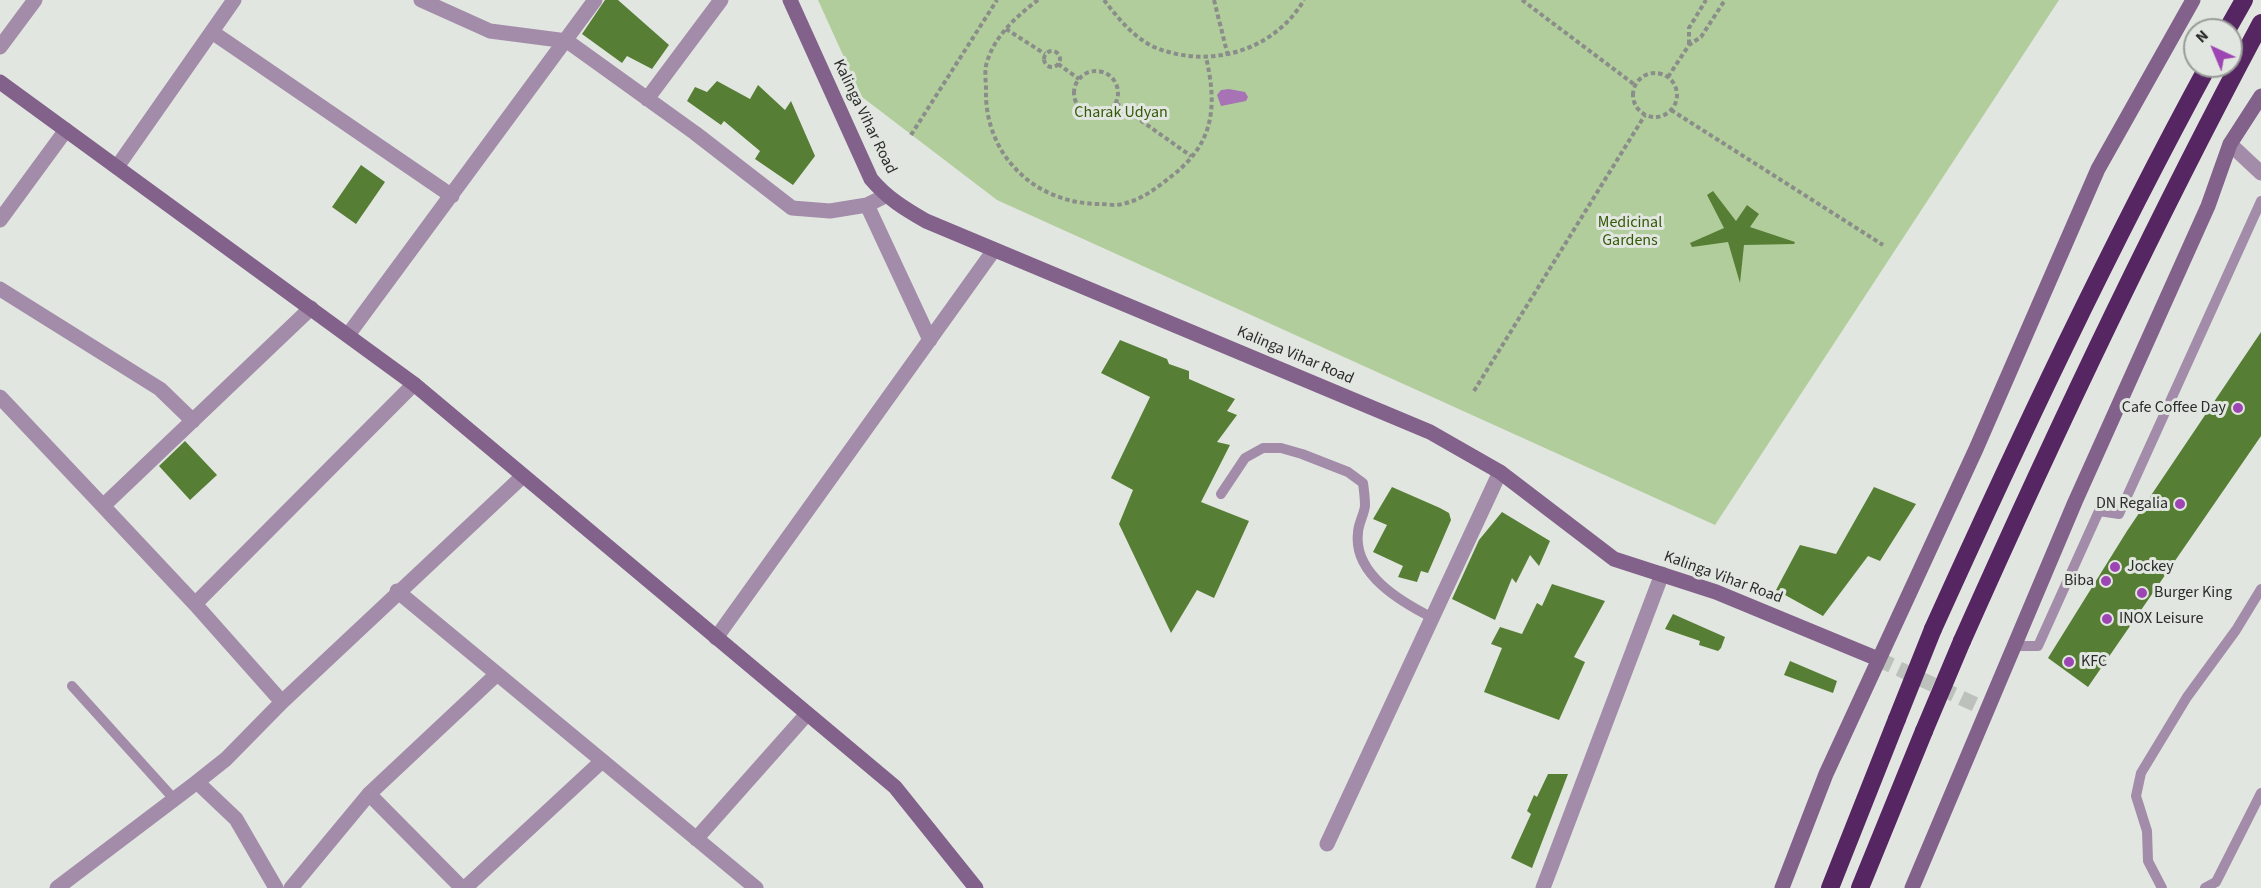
<!DOCTYPE html>
<style>
body{margin:0}
#map{position:relative;width:2261px;height:888px;overflow:hidden;background:#e2e6e0;font-family:"Source Sans 3",sans-serif}
canvas{display:block}
.north{position:absolute;left:2183px;top:18px;width:60px;height:60px;box-sizing:border-box;background:#e2e6e0;border:2px solid #989c97;border-radius:50%;rotate:316deg;font-size:16px;font-weight:700;line-height:24px;text-align:center;color:#2a2c2a}
.north::after{content:'';display:block;margin:auto;width:21px;height:27px;background:#9d45b2;clip-path:polygon(50% 0,100% 100%,50% 72%,0 100%)}
</style>
<div id="map">
<canvas width="2261" height="888"></canvas>
<div class="north">N</div>
</div>
<script>
const g = document.querySelector('canvas').getContext('2d');
g.lineJoin = 'round';
function paint(path, color) { g.fillStyle = color; g.fill(path, 'evenodd'); }
function stroke(path, color, width, dash) { g.strokeStyle = color; g.lineWidth = width; g.lineCap = dash ? 'butt' : 'round'; g.setLineDash(dash || []); g.stroke(path); }
function label(font, color, halo, rows, align = 'center') {
  g.font = font + ' "Source Sans 3",sans-serif'; g.lineWidth = 6; g.setLineDash([]); g.textBaseline = 'middle'; g.strokeStyle = halo; g.fillStyle = color; for (const [text, x, y, turn = 0] of rows) {
    g.save(); g.translate(x, y); g.rotate((+turn || 0) * Math.PI / 180); g.textAlign = isNaN(turn) ? turn : align; if (halo) g.strokeText(text, 0, 0); g.fillText(text, 0, 0); g.restore();
  }
}
paint(new Path2D(`
 M818 0H2059L1715 525 997 200 862 97Z`), '#b1cd9c');
paint(new Path2D(`
 M1229 89 1245 92 1248 97 1246 101 1221 106 1217 95 1221 90Z`), '#a773b5');
paint(new Path2D(`
 M605 0H618L669 45 652 69 627 56 622 63 582 34Z
 M717 81 750 99 758 85 785 110 791 101 815 156 793 185 755 159 760 151 724 121 721 125 687 101 695 87 707 92Z
 M361 165 385 182 356 224 332 207Z
 M1713 191 1736 221 1747 205 1759 214 1750 227 1795 242 1794 244 1744 245 1740 283 1728 242 1692 247 1690 243 1724 228 1707 195Z
 M2261 332V436L2088 687 2048 658 2127 531Z
 M1120 340 1167 359 1169 364 1189 371V379L1235 399 1227 411 1237 415 1217 442 1230 445 1201 502 1249 521 1214 598 1197 590 1171 633 1119 524 1133 490 1111 478 1150 397 1101 373Z
 M185 441 217 475 190 500 159 466Z
 M1392 487 1440 508 1449 513 1451 520 1428 573 1421 571 1417 582 1398 577 1403 566 1373 552 1387 525 1373 519Z
 M1874 487 1916 504 1880 561 1868 556 1823 616 1776 590 1800 545 1836 554Z
 M1502 512 1550 541 1539 566 1530 555 1516 583 1512 578 1495 620 1452 599 1479 540Z
 M1552 584 1605 601 1574 657 1585 662 1559 720 1484 692 1502 648 1491 644 1500 627 1522 634 1537 603 1542 606Z
 M1673 614 1725 637 1721 648 1718 651 1699 645 1700 641 1665 629Z
 M1790 661 1837 681 1833 693 1784 675Z
 M1548 774H1568L1532 868 1511 858 1531 814 1527 811 1534 795 1537 797Z`), '#577e35');
stroke(new Path2D(`
 M1878 659 1985 709`), '#bdc1bc', 15, [15, 8]);
stroke(new Path2D(`
 M1038 0C1017 16 995 35 987 62 984 70 986 81 986 89 984 155 1035 204 1100 204 1107 204 1116 206 1122 204 1142 200 1158 187 1173 175 1215 142 1217 105 1206 57
 M1104 0C1118 18 1133 37 1154 47 1209 70 1274 51 1304 0
 M1214 0 1228 56
 M1522 0 1635 85
 M1006 29 1045 54
 M1689 44V28L1706 0
 M1044 59a8 8 0 1 1 16 0a8 8 0 1 1-16 0Z
 M1058 64 1079 79
 M1074 93a22 22 0 1 1 44 0a22 22 0 1 1-44 0Z
 M1633 95a22 22 0 1 1 44 0a22 22 0 1 1-44 0Z
 M1668 77 1689 45 1701 37 1725 0
 M1116 103 1191 156
 M1671 110 1883 245
 M911 135 997 0
 M1474 391 1645 115`), '#8a8d89', 4, [4.5, 3]);
stroke(new Path2D(`
 M1221 494 1245 458 1263 448H1281L1302 454 1348 472 1363 483C1364 490 1365 499 1365 506 1364 515 1358 524 1358 533 1353 574 1401 602 1433 618
 M2014 646H2038L2099 511 2119 514 2261 201
 M72 686 174 799
 M2162 888 2148 861 2147 831 2136 796 2141 773 2187 697 2236 630 2261 589
 M2205 888 2216 882 2261 793`), '#a38ca9', 10);
stroke(new Path2D(`
 M421 0 490 31 567 41 695 133 792 208 830 211 867 205 885 196
 M212 32 452 196
 M0 47 35 0
 M647 99 721 0
 M2230 144 2261 173
 M117 167 234 0
 M867 205 930 340
 M0 220 66 130
 M0 289 160 389 193 421
 M348 335 595 0
 M0 397 103 506 311 308
 M103 506 195 604 414 384
 M397 591 756 888
 M195 604 282 702 523 476
 M716 638 994 250
 M369 794 462 888
 M696 839 807 714
 M1327 844 1500 472
 M57 888 197 782
 M276 888 236 819 197 782 226 759 282 702
 M291 888 369 794 497 674
 M465 888 602 761
 M1543 888 1662 574`), '#a38ca9', 15);
stroke(new Path2D(`
 M790 0 871 179C887 198 905 209 926 221L1430 432 1500 472 1614 559 1716 592 1878 659
 M0 82 414 384 895 787 976 888
 M1782 888 1826 774 1976 449 2098 169 2193 0
 M1912 888 2075 502 2208 206 2230 144 2261 96`), '#82618b', 15);
stroke(new Path2D(`
 M2227 30 2244 0
 M1933 629C2019 439 2108 250 2208 66
 M1962 641C2055 432 2153 225 2261 23
 M1830 888 1897 719
 M1860 888 1924 731`), '#562662', 18);
stroke(new Path2D(`
 M1897 719 1933 629
 M1924 731 1962 641`), '#562662', 18);
for (const [x, y, r, color] of [
 [2238,408,6,"#9d45b2"],
 [2180,504,6,"#9d45b2"],
 [2115,567,6,"#9d45b2"],
 [2106,581,6,"#9d45b2"],
 [2142,593,6,"#9d45b2"],
 [2107,619,6,"#9d45b2"],
 [2069,662,6,"#9d45b2"]
]) { const dot = new Path2D(); dot.arc(x, y, r, 0, 2 * Math.PI); g.fillStyle = color; g.fill(dot); stroke(dot, '#e2e6e0', 2); }
label('16px', '#335906', '#e2e6e0', [
 ["Charak Udyan",1121,113],
 ["Medicinal",1630,223],
 ["Gardens",1630,241]
]);
label('16px', '#2a2c2a', '#e2e6e0', [
 ["Kalinga Vihar Road",864,117,64],
 ["Kalinga Vihar Road",1295,356,23],
 ["Kalinga Vihar Road",1723,578,20]
]);
label('16px', '#2a2c2a', '#e2e6e0', [
 ["Cafe Coffee Day",2226,408,"right"],
 ["DN Regalia",2168,504,"right"],
 ["Jockey",2127,567],
 ["Biba",2094,581,"right"],
 ["Burger King",2154,593],
 ["INOX Leisure",2119,619],
 ["KFC",2081,662]
], 'left');
</script>
